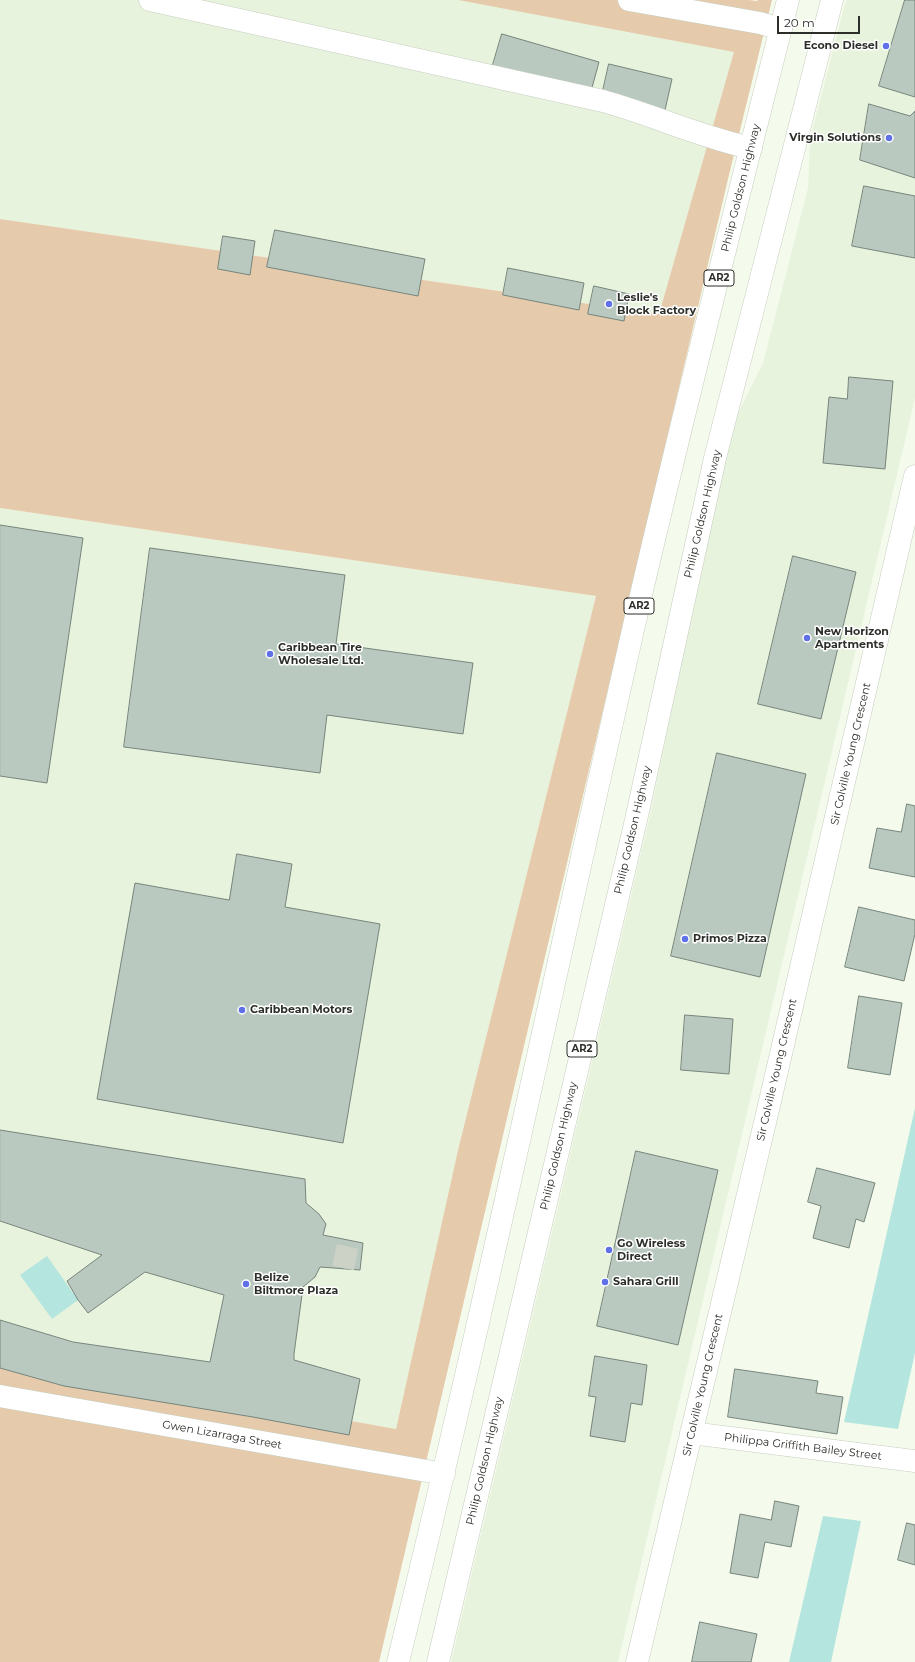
<!DOCTYPE html>
<style>
body{margin:0}
#map{position:relative;width:915px;height:1662px;overflow:hidden;background:#f4fbec;font-family:Montserrat,sans-serif}
canvas{display:block}
.scale{position:absolute;left:777px;top:16px;width:83px;height:18px;box-sizing:border-box;border:2px solid #2c2f29;border-top:0;padding-left:5px;font-size:12px;line-height:14px;white-space:nowrap;color:#2c2f29;-webkit-text-stroke:3px #fff;paint-order:stroke}
</style>
<div id="map">
<canvas width="915" height="1662"></canvas>
<div class="scale">20 m</div>
</div>
<script>
const g = document.querySelector('canvas').getContext('2d');
g.lineJoin = 'round';
function paint(path, color) { g.fillStyle = color; g.fill(path, 'evenodd'); }
function stroke(path, color, width, dash) { g.strokeStyle = color; g.lineWidth = width; g.lineCap = dash ? 'butt' : 'round'; g.setLineDash(dash || []); g.stroke(path); }
function label(font, color, halo, rows, align = 'center') {
  g.font = font + ' Montserrat,sans-serif'; g.lineWidth = 3; g.setLineDash([]); g.textBaseline = 'middle'; g.strokeStyle = halo; g.fillStyle = color; for (const [text, x, y, turn = 0] of rows) {
    g.save(); g.translate(x, y); g.rotate((+turn || 0) * Math.PI / 180); g.textAlign = isNaN(turn) ? turn : align; if (halo) g.strokeText(text, 0, 0); g.fillText(text, 0, 0); g.restore();
  }
}
paint(new Path2D(`
 M0 0H458L735 51 659 314 0 219Z
 M846 0H915V398L618 1662H451L650 815 726 437 763 363 808 188 810 139Z
 M0 508 596 596 458 1150 396 1429 0 1358Z`), '#e8f3dd');
paint(new Path2D(`
 M458 0H749L757 1 758 0H772L728 179 379 1662H0V1358L396 1429 458 1150 596 596 0 508V219L659 314 734 52Z`), '#e5cbac');
paint(new Path2D(`
 M915 1108V1353L898 1429 844 1422Z
 M47 1256 78 1300 52 1319 20 1275Z
 M823 1516 861 1521 831 1662H789Z`), '#b4e5de');
const building = new Path2D(`
 M905 0H915V97L879 86Z
 M502 34 599 62 590 95 492 68Z
 M609 64 672 79 665 110 602 95Z
 M869 104 910 116 915 111V178L860 160Z
 M864 186 915 196V258L852 246Z
 M275 230 425 259 418 296 267 267Z
 M223 236 255 241 250 275 218 269Z
 M508 268 584 283 579 310 503 295Z
 M594 286 629 294 624 321 588 314Z
 M849 377 893 381 885 469 823 463 829 397 847 399Z
 M0 525 83 538 47 783 0 776Z
 M150 548 345 575 336 644 473 663 463 734 327 715 320 773 124 747Z
 M793 556 856 572 821 719 758 704Z
 M717 753 806 774 760 977 671 956Z
 M907 804 915 806V877L869 868 877 828 901 832Z
 M237 854 292 864 285 907 380 924 343 1143 97 1099 135 883 229 900Z
 M859 907 915 920V934L904 981 845 967Z
 M859 996 902 1003 890 1075 848 1068Z
 M685 1015 733 1019 729 1074 681 1070Z
 M0 1130 305 1179 306 1203 319 1214 326 1224 323 1235 363 1243 360 1270 320 1267 315 1277 303 1287 294 1354V1360L360 1379 349 1435 253 1417 64 1386 0 1368V1320L73 1342 210 1362 224 1295 145 1272 88 1313 78 1300 67 1281 102 1255 0 1221Z
 M636 1151 718 1170 678 1345 597 1326Z
 M817 1168 875 1183 864 1222 856 1219 849 1248 813 1238 821 1206 808 1202Z
 M595 1356 647 1365 642 1405 631 1403 625 1442 590 1436 596 1397 589 1396Z
 M735 1369 818 1381 816 1393 843 1397 837 1434 728 1417Z
 M775 1501 799 1506 791 1547 765 1542 758 1578 730 1573 740 1514 771 1520Z
 M907 1523 915 1525V1565L898 1560Z
 M700 1622 757 1634 751 1662H692Z`);
paint(building, '#bac9c0');
stroke(building, '#77857c', 1);
stroke(new Path2D(`
 M343 1268 349 1240`), '#ccd2c5', 22, [22, 11]);
const minor = new Path2D(`
 M150 0 603 101C653 115 701 137 751 148
 M629 0 760 23 781 29
 M0 1396 444 1474
 M691 1433 915 1461
 M637 1662 767 1114 915 476`);
const highway = new Path2D(`
 M398 1662C484 1312 558 959 638 608 685 405 737 202 788 0
 M438 1662 636 820 715 458 832 0`);
stroke(minor, '#c7cec0', 23);
stroke(highway, '#c7cec0', 23);
stroke(minor, '#fff', 22);
stroke(highway, '#fff', 22);
for (const [x, y, r, color] of [
 [886,46,4,"#5f70e8"],
 [889,138,4,"#5f70e8"],
 [609,304,4,"#5f70e8"],
 [807,638,4,"#5f70e8"],
 [270,654,4,"#5f70e8"],
 [685,939,4,"#5f70e8"],
 [242,1010,4,"#5f70e8"],
 [609,1250,4,"#5f70e8"],
 [605,1282,4,"#5f70e8"],
 [246,1284,4,"#5f70e8"]
]) { const dot = new Path2D(); dot.arc(x, y, r, 0, 2 * Math.PI); g.fillStyle = color; g.fill(dot); stroke(dot, '#fff', 1.5); }
for (const [x, y, w] of [
 [719,278,30],
 [639,606,30],
 [582,1049,30]
]) { const box = new Path2D(); box.roundRect(x - w / 2, y - 8, w, 16, 3); g.fillStyle = '#fff'; g.fill(box); stroke(box, '#2c2f29', 1); }
label('bold 10px', '#2c2f29', null, [
 ["AR2",719,278],
 ["AR2",639,606],
 ["AR2",582,1049]
]);
label('bold 11px', '#2c2f29', '#fff', [
 ["Econo Diesel",878,46,"right"],
 ["Virgin Solutions",881,138,"right"],
 ["Leslie's",617,298],
 ["Block Factory",617,311],
 ["New Horizon",815,632],
 ["Apartments",815,645],
 ["Caribbean Tire",278,648],
 ["Wholesale Ltd.",278,661],
 ["Primos Pizza",693,939],
 ["Caribbean Motors",250,1010],
 ["Go Wireless",617,1244],
 ["Direct",617,1257],
 ["Belize",254,1278],
 ["Biltmore Plaza",254,1291],
 ["Sahara Grill",613,1282]
], 'left');
label('11px', '#2c2f29', '#fff', [
 ["Philip Goldson Highway",741,188,-76],
 ["Philip Goldson Highway",703,514,-77],
 ["Sir Colville Young Crescent",851,754,-77],
 ["Philip Goldson Highway",633,830,-77],
 ["Sir Colville Young Crescent",777,1070,-77],
 ["Philip Goldson Highway",559,1146,-77],
 ["Sir Colville Young Crescent",703,1385,-77],
 ["Gwen Lizarraga Street",222,1435,10],
 ["Philippa Griffith Bailey Street",803,1447,7],
 ["Philip Goldson Highway",485,1461,-77]
]);
</script>
